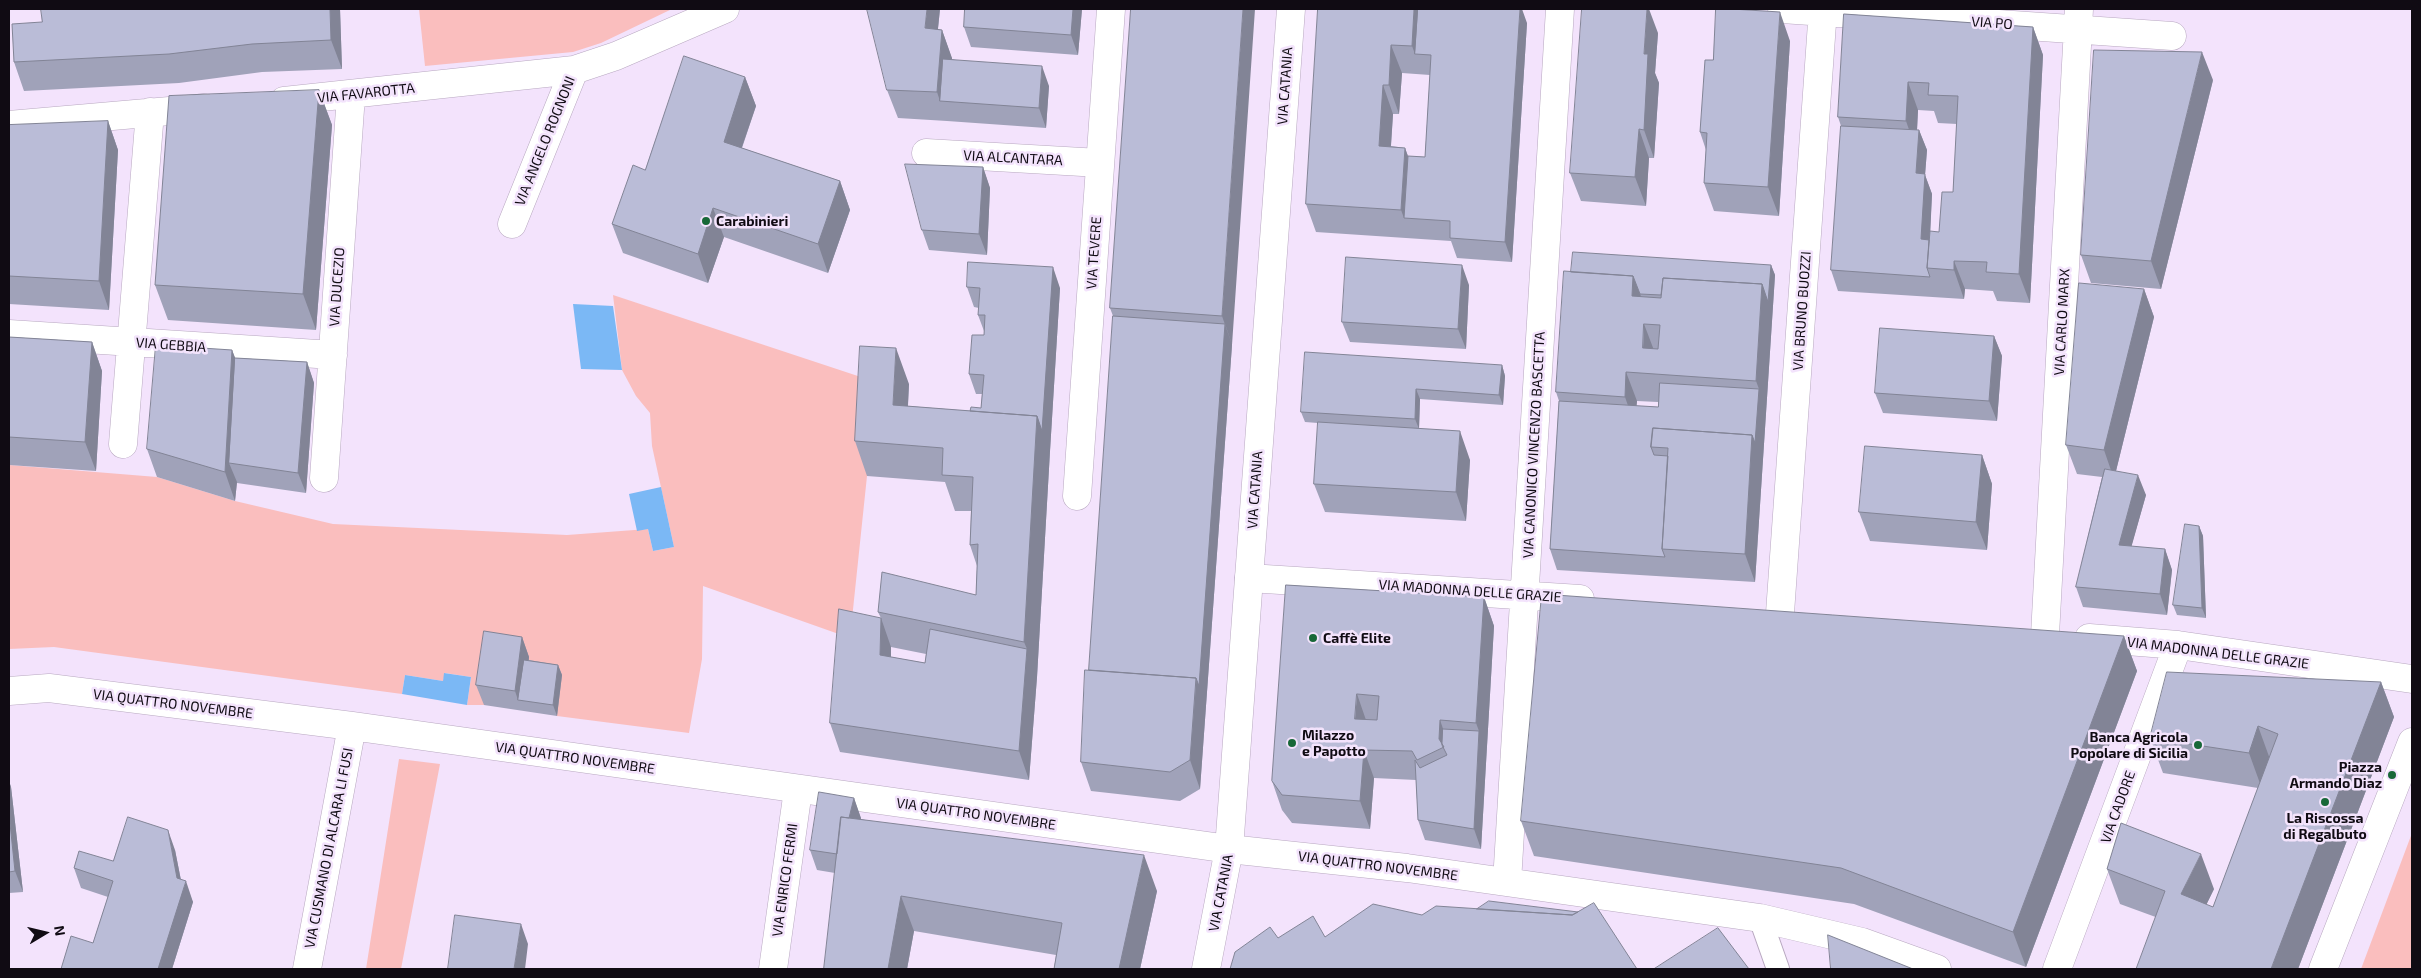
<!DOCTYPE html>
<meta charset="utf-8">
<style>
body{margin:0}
#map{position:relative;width:2421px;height:978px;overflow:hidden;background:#f3e3fc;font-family:"Exo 2",sans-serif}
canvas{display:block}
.frame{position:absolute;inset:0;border:10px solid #100b13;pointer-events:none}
.north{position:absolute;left:20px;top:908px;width:50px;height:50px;-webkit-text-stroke:4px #f3e3fc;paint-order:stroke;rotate:81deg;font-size:14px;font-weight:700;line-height:20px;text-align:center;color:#100b13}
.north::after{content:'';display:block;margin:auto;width:18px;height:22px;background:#100b13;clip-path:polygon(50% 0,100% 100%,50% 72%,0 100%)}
</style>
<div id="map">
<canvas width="2421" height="978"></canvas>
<div class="frame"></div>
<div class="north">N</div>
</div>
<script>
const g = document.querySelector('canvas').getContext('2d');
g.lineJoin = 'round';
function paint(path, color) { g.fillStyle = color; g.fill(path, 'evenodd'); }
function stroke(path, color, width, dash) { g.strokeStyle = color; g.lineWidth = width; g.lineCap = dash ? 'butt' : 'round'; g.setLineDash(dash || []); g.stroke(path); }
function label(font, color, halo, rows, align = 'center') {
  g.font = font + ' "Exo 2",sans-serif'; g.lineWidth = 5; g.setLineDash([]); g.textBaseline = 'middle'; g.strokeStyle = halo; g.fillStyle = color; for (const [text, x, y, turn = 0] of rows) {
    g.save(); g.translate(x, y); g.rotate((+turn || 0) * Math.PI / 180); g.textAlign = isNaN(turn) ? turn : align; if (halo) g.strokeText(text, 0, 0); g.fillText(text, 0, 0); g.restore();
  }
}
paint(new Path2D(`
 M419 9H672L601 43 573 52 425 66Z
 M613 295 873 381 867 476 850 638 703 586 702 659 689 733 557 716 491 652 484 705H467L471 677 445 673 443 681 405 675 402 694 54 647 9 649V465L157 477 235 501 333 524 567 535 648 529 653 551 674 547 652 446 650 413 636 396 622 370Z
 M399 759 440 764 401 969H366Z
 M2412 833V969H2361Z`), '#fabebe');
paint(new Path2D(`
 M573 304 613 306 622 370 581 369Z
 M661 487 674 547 653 551 648 529 637 531 629 494Z
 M444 673 471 677 467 705 402 694 405 675 443 681Z`), '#7bb8f5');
const service = new Path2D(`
 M1760 918 1778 969`);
const minor = new Path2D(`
 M1782 9 2172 36
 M284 101 574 70
 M9 125 204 108
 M926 153 1100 163
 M512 224 574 70 616 56 725 9
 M9 334 333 355
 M123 444 150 112
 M324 478 351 95
 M1077 496 1111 9
 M1249 578 1580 599
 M1780 613 1823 9
 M2045 635 2079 9
 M2089 638 2178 645 2412 679
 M1229 849 1407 868 1760 918 1862 942 1937 969
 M1507 882 1560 9
 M773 969 798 790
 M2057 969 2178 645
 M2323 969 2412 742`);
const tertiary = new Path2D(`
 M9 691 49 688 352 726 1229 849
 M307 969 352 726
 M1206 969 1229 849 1291 9`);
stroke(service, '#b8a8c0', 24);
stroke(minor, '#b8a8c0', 29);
stroke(tertiary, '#b8a8c0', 29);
stroke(service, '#fff', 22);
stroke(minor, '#fff', 28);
stroke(tertiary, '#fff', 28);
paint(new Path2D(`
 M340 9 342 69 262 72 179 83 24 91 14 62 42 22Z
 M940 9 938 29 942 30 952 59 1049 86 1046 128 947 121 898 118 887 90Z
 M965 9H1082L1078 55 971 47 964 27Z
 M1131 9 1232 345 1200 789 1180 801 1091 791 1081 762 1089 670 1113 316 1110 308Z
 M1318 9 1527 23 1512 262 1457 258 1451 241 1316 232 1306 204ZM1402 73 1430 75 1425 157 1408 156 1405 148 1391 146 1393 114H1399Z
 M1844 14 2033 27 2043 55 2030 303 1997 301 1993 291 1965 289 1964 299 1838 291 1831 270 1841 126 1838 117ZM1918 110 1934 111 1938 123 1957 124 1953 192 1939 232H1930L1932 194 1925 175 1927 150 1919 130H1917Z
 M1658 33 1655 73 1659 83 1654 158H1649L1646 206 1581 201 1570 173Z
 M1790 41 1779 216 1714 211 1704 183 1706 150 1700 132 1713 60Z
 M745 77 756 106 742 148 840 181 850 210 828 273 724 237 708 283 623 253 612 224 645 170Z
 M2213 80 2161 289 2091 283 2081 255Z
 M319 90 332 125 316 330 168 320 155 285Z
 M108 121 118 150 109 310 9 304V125Z
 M983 167 990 188 987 255 929 250 922 230Z
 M1771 265 1775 275 1755 582 1557 570 1550 549 1559 401 1556 392 1571 272ZM1637 401 1658 402V407L1636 406Z
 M1469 285 1466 349 1350 342 1342 322Z
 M967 287 1060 288 1050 451 1037 677 1029 780 840 752 830 723 881 618 878 612 976 595 977 566 970 545 971 511H955L945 482 867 476 855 441 909 384 908 406 970 411 981 408 982 394H976L969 374 984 335V331L978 315 979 308 974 307ZM891 647 926 654 925 663 891 657Z
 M2144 289 2154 317 2116 471 2146 495 2131 547 2165 549 2172 570 2167 615 2083 607 2076 587 2102 477 2077 474 2066 445Z
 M1994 336 2002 356 1997 421 1883 413 1875 393Z
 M9 337 92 342 102 371 96 471 9 465Z
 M232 350 235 358 307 362 314 383 306 493 237 483V482L235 501 157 477 147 449Z
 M1502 365 1505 376 1503 405 1420 399 1419 428 1470 460 1466 521 1325 512 1314 484 1318 423 1305 422 1301 412Z
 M1982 455 1992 484 1987 550 1870 541 1859 512Z
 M2199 526 2203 536 2206 618 2177 615 2173 605Z
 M1286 585 1484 597 1494 626 1481 849 1425 840 1418 820 1416 780 1374 778 1370 829 1292 823 1282 810 1272 781Z
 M2124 636 2137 671 2026 967 1854 904 1534 856 1521 821Z
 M522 637 529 657V660L558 665 562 675 557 716 484 705 476 685Z
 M2381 682 2394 717 2298 969 2120 904 2107 869 2214 889 2206 905 2213 907 2258 788 2163 773 2150 738Z
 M9 781 11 787 23 892 9 893Z
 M854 798 861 819 1157 891 1140 969H1054L1056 955 914 931 907 969H824L835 873 817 870 810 850Z
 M175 850 181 880 193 902 172 969H61L93 943 108 897 81 888 74 868Z`), '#a0a2b9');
paint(new Path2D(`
 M330 9H340L342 69 331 40Z
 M927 9H940L935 56 925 28Z
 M1073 9H1082L1078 55 1071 35Z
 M1243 9H1255L1232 345 1222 316Z
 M1414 9H1424L1415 54 1412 46Z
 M1520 9H1522L1527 23 1512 262 1505 242Z
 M1647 9H1649L1658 33 1655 73 1659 83 1654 158 1644 130V54Z
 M1780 12 1790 41 1779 216 1768 187Z
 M2033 27 2043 55 2030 303 2019 274Z
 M942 30 952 58 949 101H940L937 92Z
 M1391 45 1402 73 1399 114 1389 85Z
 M2202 52 2213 80 2161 289 2151 261Z
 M1042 66 1049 86 1046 128 1039 108Z
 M745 77 756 106 734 170 724 142Z
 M1908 82 1918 110 1916 150 1906 121Z
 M1383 85 1393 114 1389 174 1379 146Z
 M319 90 332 125 316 330 303 294Z
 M108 121 118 150 109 310 99 281Z
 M1639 129 1649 158 1646 206 1635 177Z
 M1919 130 1927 150 1925 175 1932 194 1929 260 1921 239 1916 173Z
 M1405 148 1415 176 1404 218 1401 210Z
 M983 167 990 188 987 255 979 234Z
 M840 181 850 210 828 273 818 244Z
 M713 208 724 237 708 283 698 254Z
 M1954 261 1965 289 1964 299 1954 270Z
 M1462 265 1469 285 1466 349 1458 329Z
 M1771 265 1775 275 1755 582 1745 554 1752 435 1759 389 1756 381 1762 284Z
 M1053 267 1060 288 1050 451 1037 677 1029 780 1019 751 1027 649 1024 642 1037 416Z
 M1633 276 1644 304 1632 296Z
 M2144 289 2154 317 2114 479 2104 450Z
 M1225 324 1232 345 1200 789 1190 760Z
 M1644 324 1655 353 1643 348Z
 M1994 336 2002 356 1997 421 1989 401Z
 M92 342 102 371 96 471 85 442Z
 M896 348 909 384 906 440 893 405Z
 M232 350 243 378 229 463 237 482 235 501 225 472Z
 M307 362 314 383 306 493 298 473Z
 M1502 365 1505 376 1503 405 1499 395Z
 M1626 372 1637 401 1635 426 1625 397Z
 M1416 389 1420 399 1419 429 1415 419Z
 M1460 431 1470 460 1466 521 1456 492Z
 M1982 455 1992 484 1987 550 1976 522Z
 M2138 475 2146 495 2126 566 2119 545Z
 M2199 526 2203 536 2206 618 2202 608Z
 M2165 549 2172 570 2167 615 2160 594Z
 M1484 597 1494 626 1481 849 1474 829 1479 731 1476 723Z
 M881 618 891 647V684L880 655Z
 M2124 636 2137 671 2026 967 2013 932Z
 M522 637 529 657 523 701 518 700 515 691Z
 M558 665 562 675 557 716 553 705Z
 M2381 682 2394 717 2298 969H2271Z
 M1357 694 1367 723 1355 719Z
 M1440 720 1450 749 1444 747 1439 739Z
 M2258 726 2271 762 2262 789 2249 753Z
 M1364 750 1374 778 1370 829 1360 801Z
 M9 781 11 787 23 892 15 871 9 814Z
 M854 798 861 818 854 852 846 832Z
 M168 830 175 850 183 891 186 881 193 902 172 969H158L177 878Z
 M2201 854 2214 889 2194 930 2181 894Z
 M1144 855 1157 891 1140 969H1119Z
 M901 896 914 931 907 969H888Z
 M521 924 528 944 525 969H514Z`), '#828496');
const building = new Path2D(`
 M41 9H330L331 40 252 44 169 54 14 62 12 24 42 22Z
 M867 9H927L925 28 942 30 937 92 887 90Z
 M965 9H1073L1071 35 964 27Z
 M1131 9H1243L1222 316 1110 308Z
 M1318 9H1414L1412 46 1391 45 1389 85H1383L1379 146 1405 148 1401 210 1306 204Z
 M1418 9H1520L1505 242 1450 238V221L1404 218 1408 156 1425 157 1431 55 1415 54Z
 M1582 9H1647L1644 54H1648L1644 130 1639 129 1635 177 1570 173Z
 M1716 9H1732L1780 12 1768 187 1704 183 1707 133 1700 132 1705 60H1713Z
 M1844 14 2033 27 2019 274 1986 272 1987 262 1954 261V270L1927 268 1930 231 1939 232 1942 192H1953L1958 96 1928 95 1929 83 1908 82 1906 121 1838 117Z
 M2094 50 2202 52 2151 261 2081 255Z
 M684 56 745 77 724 142 840 181 818 244 713 208 698 254 612 224 633 165 645 170Z
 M943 59 1042 66 1039 108 940 101Z
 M319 90 303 294 155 285 169 96Z
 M108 121 99 281 9 276V125Z
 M1841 126 1919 130 1916 173 1925 174 1921 239 1929 240 1927 268 1930 277 1831 270Z
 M905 164 983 167 979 234 922 230Z
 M1573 252 1771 265 1768 302 1762 284 1663 278 1661 295 1640 294 1633 276 1571 272Z
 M1346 257 1462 265 1458 329 1342 322Z
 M968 262 1053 267 1042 431 1037 416 970 411 971 407 981 408 984 375 969 374 972 335H984L985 315H978L980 288 967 287Z
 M1564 271 1633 276 1632 296 1661 298 1663 278 1762 284 1756 381 1626 372 1625 397 1556 392ZM1644 324 1660 325 1658 349 1643 348Z
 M2079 283 2144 289 2104 450 2066 445Z
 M1113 316 1225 324 1199 686 1196 678 1089 670Z
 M1880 328 1994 336 1989 401 1875 393Z
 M9 337 92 342 85 442 9 437Z
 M156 345 232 350 225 472 147 449Z
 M860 346 896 348 893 405 1037 416 1024 642 878 612 882 572 976 595 978 544 970 545 973 477 942 475 943 448 855 441Z
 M1305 352 1502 365 1499 395 1416 389 1415 419 1301 412Z
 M235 358 307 362 298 473 229 463Z
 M1660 383 1759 389 1755 443 1752 435 1653 428 1651 447 1654 455 1668 456 1662 549 1665 557 1550 549 1559 401 1658 407Z
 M1318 422 1460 431 1456 492 1314 484Z
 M1653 428 1752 435 1745 554 1662 549 1668 448 1651 447Z
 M1865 446 1982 455 1976 522 1859 512Z
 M2105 469 2138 475 2119 545 2165 549 2160 594 2076 587Z
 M2185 524 2199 526 2202 608 2173 605Z
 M1286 585 1484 597 1476 723 1440 720 1439 739 1444 747 1417 760 1412 751 1364 750 1360 801 1282 795 1272 781ZM1357 694 1379 696 1377 720 1355 719Z
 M1542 594 2124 636 2013 932 1841 868 1521 821Z
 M839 609 881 618 880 655 925 663 930 629 1027 649 1019 751 830 723Z
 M484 631 522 637 515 691 476 685Z
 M524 660 558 665 553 705 518 700Z
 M1085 670 1196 678 1190 760 1170 772 1081 762Z
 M2167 672 2381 682 2271 969H2136L2165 891 2107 869 2121 823 2201 854 2181 894 2213 907 2278 734 2258 726 2249 753 2150 738Z
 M1443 729 1479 731 1474 829 1418 820 1415 760 1420 768 1447 755 1442 745Z
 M819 792 854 798 849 818 841 817 837 854 810 850Z
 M9 814 15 871 9 872Z
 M128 817 168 830 177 878 186 881 158 969H61L71 936 93 943 113 881 74 868 79 851 113 861Z
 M841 817 1144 855 1119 969H1054L1062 923 901 896 888 969H824Z
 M1489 901 1578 912 1572 915 1477 909Z
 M1594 903 1637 969H1230L1235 952 1270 927 1278 938 1313 916 1325 937 1373 904 1422 915 1436 906 1572 915Z
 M455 915 521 924 514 969H448Z
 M1718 928 1749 969H1654Z
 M1828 935 1913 969H1831Z`);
paint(building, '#babcd7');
stroke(building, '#828496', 1);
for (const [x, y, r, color] of [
 [706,221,5,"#186838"],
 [1313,638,5,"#186838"],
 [1292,743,5,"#186838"],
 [2198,745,5,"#186838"],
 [2392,775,5,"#186838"],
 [2325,802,5,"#186838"]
]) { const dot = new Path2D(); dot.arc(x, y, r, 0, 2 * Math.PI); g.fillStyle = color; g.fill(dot); stroke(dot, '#f3e3fc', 2); }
label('14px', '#100b13', '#f3e3fc', [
 ["VIA PO",1992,23,4],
 ["VIA CATANIA",1285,86,-86],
 ["VIA FAVAROTTA",366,93,-6],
 ["VIA ANGELO ROGNONI",545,141,-68],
 ["VIA ALCANTARA",1013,158,3],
 ["VIA TEVERE",1094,253,-86],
 ["VIA DUCEZIO",337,287,-86],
 ["VIA BRUNO BUOZZI",1802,311,-86],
 ["VIA CARLO MARX",2062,322,-87],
 ["VIA GEBBIA",171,345,4],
 ["VIA CANONICO VINCENZO BASCETTA",1534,445,-87],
 ["VIA CATANIA",1255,490,-86],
 ["VIA MADONNA DELLE GRAZIE",1470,591,4],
 ["VIA MADONNA DELLE GRAZIE",2218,653,7],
 ["VIA QUATTRO NOVEMBRE",173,704,7],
 ["VIA QUATTRO NOVEMBRE",575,758,8],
 ["VIA CADORE",2118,807,-70],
 ["VIA QUATTRO NOVEMBRE",976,814,8],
 ["VIA CUSMANO DI ALCARA LI FUSI",329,848,-79],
 ["VIA QUATTRO NOVEMBRE",1378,866,7],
 ["VIA ENRICO FERMI",785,880,-82],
 ["VIA CATANIA",1221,893,-79]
]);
label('bold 14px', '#100b13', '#f3e3fc', [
 ["Carabinieri",716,221],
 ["Caffè Elite",1323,638],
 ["Milazzo",1302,735],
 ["e Papotto",1302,751],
 ["Banca Agricola",2188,737,"right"],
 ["Popolare di Sicilia",2188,753,"right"],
 ["Piazza",2382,767,"right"],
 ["Armando Diaz",2382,783,"right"],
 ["La Riscossa",2325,818,"center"],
 ["di Regalbuto",2325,834,"center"]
], 'left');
</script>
